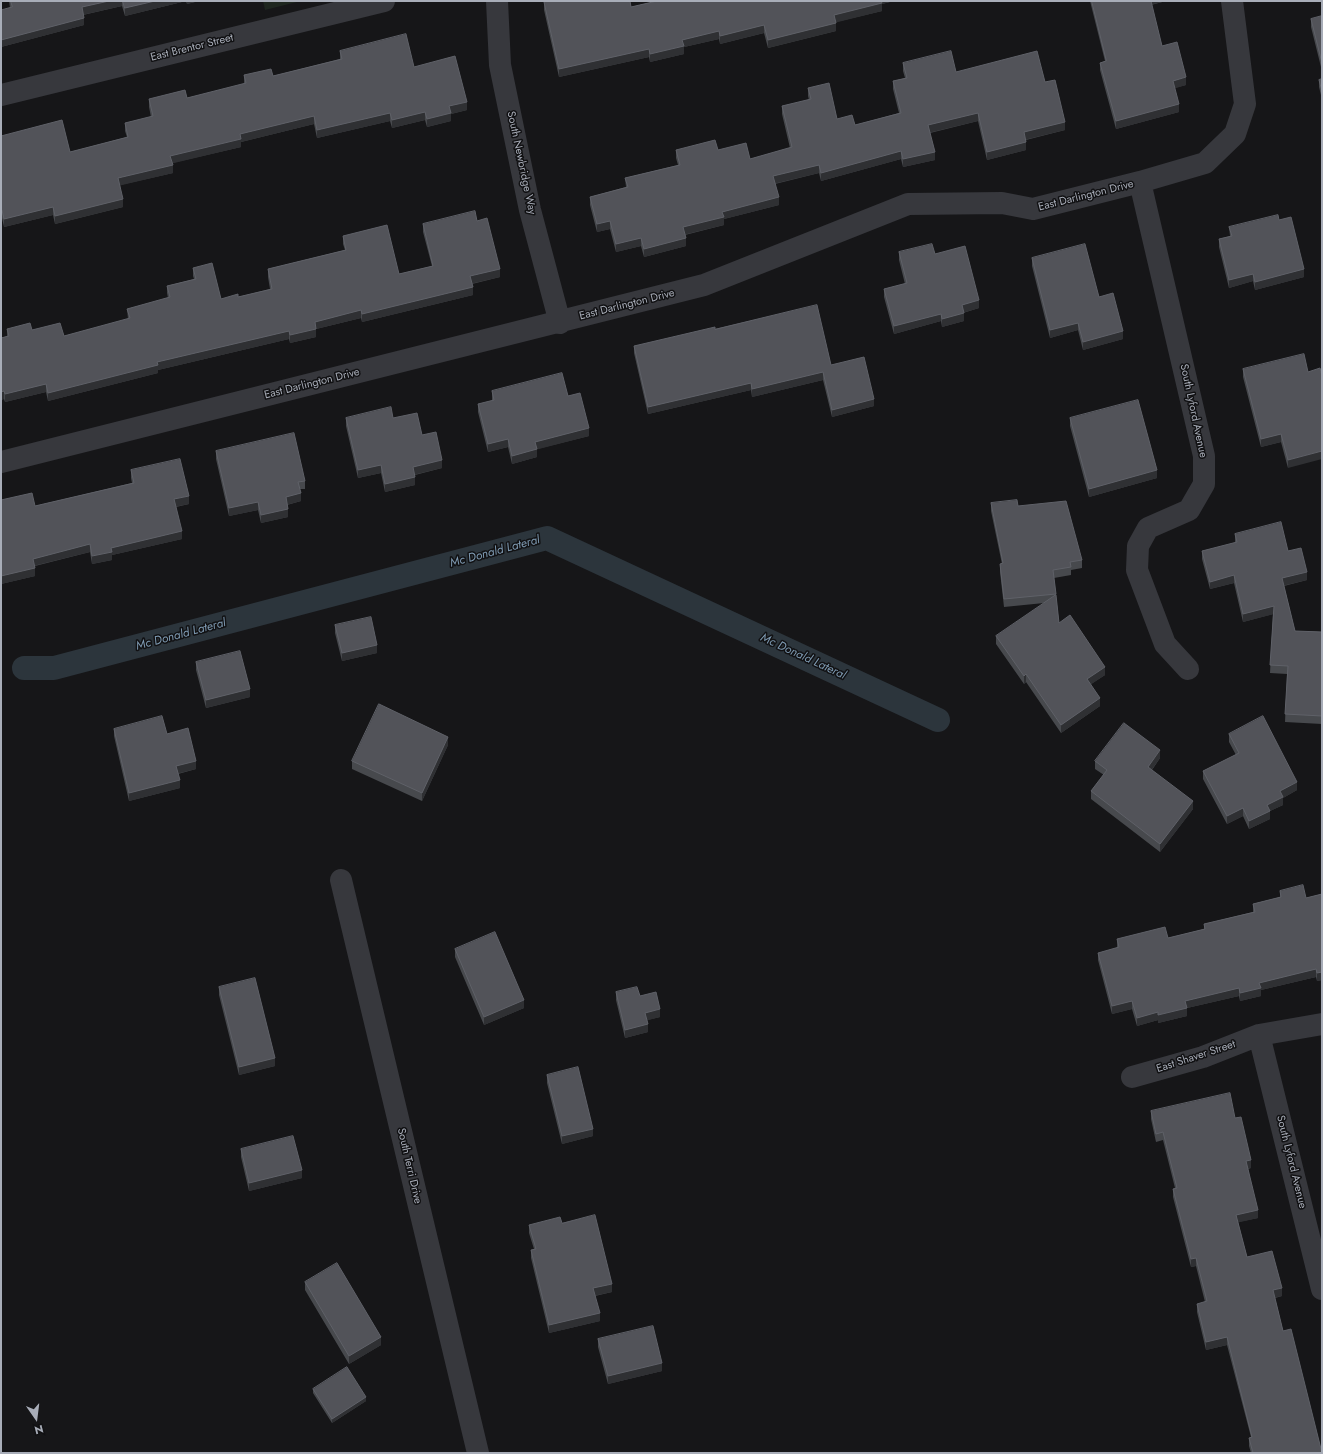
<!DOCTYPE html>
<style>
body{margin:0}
#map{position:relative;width:1323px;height:1454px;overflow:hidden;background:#161618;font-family:Jost,sans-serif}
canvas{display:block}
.frame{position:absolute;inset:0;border:2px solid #a8adb8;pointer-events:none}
.north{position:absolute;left:16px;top:1398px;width:40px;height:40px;-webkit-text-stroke:3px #111113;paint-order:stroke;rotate:166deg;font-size:11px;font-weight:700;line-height:16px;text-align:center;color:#a8adb8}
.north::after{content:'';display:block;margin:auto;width:14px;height:18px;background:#a8adb8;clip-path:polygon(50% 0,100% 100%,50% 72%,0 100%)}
</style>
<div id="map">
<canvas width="1323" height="1454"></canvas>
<div class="frame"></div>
<div class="north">N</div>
</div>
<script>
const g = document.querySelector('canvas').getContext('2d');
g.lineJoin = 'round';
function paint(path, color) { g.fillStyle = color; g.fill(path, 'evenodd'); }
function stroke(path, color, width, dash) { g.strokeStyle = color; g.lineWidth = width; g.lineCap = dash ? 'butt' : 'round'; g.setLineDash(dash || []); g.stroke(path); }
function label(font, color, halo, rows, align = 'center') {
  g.font = font + ' Jost,sans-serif'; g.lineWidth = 3; g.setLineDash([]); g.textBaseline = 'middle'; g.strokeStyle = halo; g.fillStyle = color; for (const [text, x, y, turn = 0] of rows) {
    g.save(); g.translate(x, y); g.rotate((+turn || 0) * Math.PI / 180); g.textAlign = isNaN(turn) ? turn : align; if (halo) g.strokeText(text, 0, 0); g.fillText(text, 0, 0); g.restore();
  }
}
paint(new Path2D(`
 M263 1H301L265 10Z`), '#1e261f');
stroke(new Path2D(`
 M24 668H54L547 538 938 720`), '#2c353c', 24);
stroke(new Path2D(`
 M497 1 500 65 530 210 560 323
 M1 95 384 1
 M1140 182 1204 456V484L1189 510 1148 528 1138 546 1137 570 1165 644 1188 669
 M1 462 704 285 908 204 1002 203 1033 209 1140 182 1205 163 1235 134 1245 104 1232 1
 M341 880 478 1453
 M1259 1035 1322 1289
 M1132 1077 1203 1057 1259 1035 1322 1024`), '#37383d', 22);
paint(new Path2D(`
 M9 1H199L187 4 186 1 125 16 122 6 83 15 84 25 1 47V10L10 8Z
 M657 1H894L882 4V11L836 22V31L768 48 764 33 720 44 719 39 684 47V54L650 62 649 57 559 77 544 10V2L631 7Z
 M1090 1H1166L1151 5 1162 46 1186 85 1174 88 1179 112 1116 129 1100 70V63L1105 61Z
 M1321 11H1322V71L1311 27V19L1321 16Z
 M340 51 414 67 467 110 451 114V121L427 127 425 120 392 128 390 121 317 138 314 124 241 142V147L172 163 173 173 120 185 123 207 55 224 53 215 4 227 2 218 1 136 70 152 127 137 125 131V123L151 117 149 107V99L187 98 244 84V75L273 76 340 59Z
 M903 63 956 72 1045 82 1065 130 1026 140V150L987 160 978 121 930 133 935 160 903 167 901 159 821 181 819 173 775 184 779 205 724 219V225L685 235 686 246 644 257 641 246 616 252 610 229 597 232 590 205V197L626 187 625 178 678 165 676 158V150H718L750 159 790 148 782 114V106L809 100 808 96V88L837 119 855 125 899 113 893 89V81L905 78 903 71Z
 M1322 79V99L1319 87V80Z
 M1279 220 1304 277 1255 290 1253 281 1229 288 1219 247V239L1230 236 1229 227Z
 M477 221 500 277 472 284 473 295 362 322 361 318 316 329V337L290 343 289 339 158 370V373L48 401 46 392 5 402 4 399 1 400V338L7 336V329L32 330 64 336 128 319 127 309 168 298 167 293V286L194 279 193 276V268L221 299 238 297 270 289 268 277V269L345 250 343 244V236L399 274 432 266 423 232V224Z
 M899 252 935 254 979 308 963 313 964 321 942 327 941 321 894 334 884 297V289L905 284 899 260Z
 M1032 258 1099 297 1123 339 1083 350 1078 330 1050 338 1032 266Z
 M715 329 831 365 874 406 832 417 823 380 752 397 751 390 648 414 634 353V346Z
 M1243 369 1308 372 1288 468 1281 442 1261 447 1243 377Z
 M492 391 568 396 589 436 537 449V457L512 464 508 447 488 452 478 412V404L492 401Z
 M346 418H393L442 468 415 475V485L385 492 381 473 358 478 346 426Z
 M1070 418 1157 478 1089 497 1070 426Z
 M216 451 305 481V489H300L301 501 287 505 288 517 261 523 258 510 229 516 216 459Z
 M131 470 189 504 176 507 182 539 112 555V560L92 564 90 552 35 566V576L1 584V500L35 506 132 483 131 478Z
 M991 503 1018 506 1082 560V568L1071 570V575L1054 578 1059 623 1105 675 1091 684 1100 706 1061 733 1026 682 1024 684 996 644V636L1044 603 1004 607 1000 572V564H1002L991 511Z
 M1235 534 1288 551 1307 580 1284 586 1295 631 1322 632V724L1285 722 1287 674 1270 673 1273 614 1243 622 1234 583 1210 589 1202 559V551L1235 543Z
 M335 625 377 653 342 661 335 633Z
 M196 662 250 697 206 708 196 670Z
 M114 729 167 734 196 769 178 774 180 788 129 801 114 736Z
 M1229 734 1297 790 1283 798V805L1270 811V819L1249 829 1243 816 1227 824 1203 779V771L1236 755 1229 742Z
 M448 745 422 801 352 769V761Z
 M1160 758 1152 770 1193 809 1160 852 1091 799V791L1104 775 1095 769V761Z
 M1280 891 1306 898 1322 894V980L1317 981 1316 977 1261 990V996L1240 1001 1239 996 1187 1008V1016L1158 1023V1020L1137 1026 1132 1009 1112 1014 1098 960V953L1117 948V939L1168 938 1204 929V924L1253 912V904L1280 897Z
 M455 949 524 1008 484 1025 455 957Z
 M219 987 275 1066 239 1075 219 995Z
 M616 992 640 996 660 1017 647 1020 648 1032 625 1038 616 1000Z
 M547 1075 593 1136 562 1144 547 1083Z
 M1151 1111 1235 1118 1251 1168 1248 1169 1258 1218 1238 1222 1247 1257 1282 1296 1275 1298 1283 1331 1322 1453H1251L1249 1446V1438L1251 1437 1227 1345 1206 1350 1197 1312V1304L1205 1302 1196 1266 1191 1267 1173 1197V1189L1175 1188 1163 1140 1156 1142 1151 1119Z
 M241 1149 302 1178 249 1191 241 1157Z
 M562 1223 612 1292 595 1296 600 1321 549 1333 531 1258V1250L534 1249 529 1233V1225Z
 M305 1282 381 1345 349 1364 305 1290Z
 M598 1339 662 1371 608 1384 598 1347Z
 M313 1389 366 1401 332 1423 313 1393Z`), '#47494d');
paint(new Path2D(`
 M109 1H122V6L82 15V7Z
 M155 1H186L125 16V8Z
 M187 1H199L187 4Z
 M880 1H894L882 4V11L834 23V15Z
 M1150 1H1166L1150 5Z
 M84 18V25L1 47V40Z
 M836 23V31L768 48V40Z
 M764 25V33L720 44V36Z
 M719 31V39L684 47V54L650 62V54L682 40Z
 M649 49V57L559 77V69Z
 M1186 77V85L1173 89V81Z
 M467 102V110L451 114V121L427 127V119L449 106Z
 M1179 104V112L1116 129V121Z
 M425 112V120L392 128V120Z
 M390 113V121L317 138V130Z
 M978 113V121L928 133V125Z
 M314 116V124L241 142V147L170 164V156L240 134Z
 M1065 122V130L1024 140V132Z
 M1026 142V150L987 160V152Z
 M901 151V159L821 181V173Z
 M935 152V160L903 167V159Z
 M173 165V173L118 186V178Z
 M819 165V173L773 184V176Z
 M779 197V205L724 219V225L683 235V227L722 212Z
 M123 199V207L55 224V216Z
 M53 207V215L4 227V219Z
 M1 210H2V218H1Z
 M610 221V229L597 232V224Z
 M641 238V246L616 252V244Z
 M686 238V246L644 257V249Z
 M500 269V277L470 284V276Z
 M1304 269V277L1255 290V282Z
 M1253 274V281L1229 288V280Z
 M473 287V295L362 322V314Z
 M979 300V308L962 313V305Z
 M361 310V318L316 329V337L290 343V335L315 322Z
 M964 313V321L942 327V319Z
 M941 314V321L894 334V326Z
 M1078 323V330L1050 338V330Z
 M289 331V339L158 370V373L48 401V393L157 362Z
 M1123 331V339L1083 350V342Z
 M823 372V380L752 397V389Z
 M751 383V390L648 414V407Z
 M46 384V392L5 402V394Z
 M4 391V399L1 400V392Z
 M874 399V406L832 417V410Z
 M589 428V436L535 450V442Z
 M1281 434V442L1261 447V439Z
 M508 439V447L488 452V444Z
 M537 449V457L512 464V456Z
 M1322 451V459L1288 468V460Z
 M442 460V468L413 475V467Z
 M381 465V473L358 478V470Z
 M1157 470V478L1089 497V489Z
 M415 477V485L385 492V484Z
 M301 493V501L286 505V497Z
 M189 496V504L174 507V499Z
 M258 502V510L229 516V508Z
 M288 509V517L261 523V515Z
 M182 531V539L112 555V560L92 564V556L111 548Z
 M90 544V552L33 566V559Z
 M35 568V576L1 584V576Z
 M1307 572V580L1282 586V578Z
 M1234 575V583L1210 589V582Z
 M1274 606V614L1243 622V614Z
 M377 645V653L342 661V653Z
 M1105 667V675L1087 687V679Z
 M1026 674V682L1024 684V676Z
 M250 689V697L206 708V700Z
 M1100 698V706L1061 733V725Z
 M448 737V745L422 801V793Z
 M1160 750V758L1148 775V767Z
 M196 761V769L176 774V766Z
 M180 780V788L129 801V793Z
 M1297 782V790L1283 798V805L1270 811V819L1249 829V821L1267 805 1280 791Z
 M1193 801V809L1160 852V844Z
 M1243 808V816L1227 824V816Z
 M1316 969V977L1261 990V996L1240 1001V993L1259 983Z
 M1322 972V980L1317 981V973Z
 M1239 988V996L1187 1008V1016L1158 1023V1015L1185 1001Z
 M524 1000V1008L484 1025V1017Z
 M1132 1001V1009L1112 1014V1006Z
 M660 1009V1017L645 1021V1013Z
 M1158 1012V1020L1137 1026V1018Z
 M648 1024V1032L625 1038V1030Z
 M275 1058V1066L239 1075V1067Z
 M593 1129V1136L562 1144V1136Z
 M1251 1160V1168L1246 1169V1161Z
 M302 1170V1178L249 1191V1183Z
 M1258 1210V1218L1236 1223V1215Z
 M1196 1258V1266L1191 1267V1259Z
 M612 1284V1292L593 1296V1288Z
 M1282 1288V1296L1273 1298V1290Z
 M600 1313V1321L549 1333V1325Z
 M381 1337V1345L349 1364V1356Z
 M1227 1337V1345L1206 1350V1342Z
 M662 1363V1371L608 1384V1376Z
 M366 1397V1401L332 1423V1419Z`), '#2f3033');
const building = new Path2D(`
 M11 1H109L82 7 84 18 1 40V10L12 7Z
 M123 1H155L125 8Z
 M548 1H630L631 7 657 1H881L882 3 834 15 836 23 768 40 764 25 720 36 719 31 682 40 684 46 650 54 649 49 559 69 544 2Z
 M1092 1H1151L1162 46 1177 42 1186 77 1173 81 1179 104 1116 121 1100 63 1106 61Z
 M1322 16V63L1311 19Z
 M406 34 414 67 455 56 467 102 449 106 451 113 427 119 425 112 392 120 390 113 317 130 314 116 240 134 241 139 170 156 173 165 118 178 123 199 55 216 53 207 4 219 2 210H1V136L62 120 70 152 128 137 125 123 153 116 149 99 185 90 187 98 246 83 244 75 271 69 273 76 342 59 340 51Z
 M951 51 956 72 1037 51 1045 82 1055 80 1065 122 1024 132 1026 142 987 152 978 113 928 125 935 152 903 159 901 151 821 173 819 165 773 176 779 197 722 212 724 217 683 227 686 238 644 249 641 238 616 244 610 221 597 224 590 197 628 187 625 178 680 165 676 150 715 140 718 150 746 143 750 159 792 147 782 106 811 99 808 88 829 83 837 119 852 115 855 125 901 113 893 81 907 78 903 63Z
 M1322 79V91L1319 80Z
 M475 211 477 221 487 218 500 269 470 276 473 287 362 314 361 310 315 322 316 329 290 335 289 331 157 362 158 365 48 393 46 384 5 394 4 391 1 392V338L9 336 7 329 30 323 32 330 60 323 64 336 130 318 127 309 170 297 167 286 196 279 193 268 212 263 221 299 238 294V297L272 289 268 269 346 250 343 236 387 225 399 274 433 266 423 224Z
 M1278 215 1279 220 1291 217 1304 269 1255 282 1253 274 1229 280 1219 239 1232 236 1229 227Z
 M932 244 935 254 965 246 979 300 962 305 964 313 942 319 941 314 894 326 884 289 907 283 899 252Z
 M1085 244 1099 297 1113 293 1123 331 1083 342 1078 323 1050 330 1032 258Z
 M817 305 831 365 864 357 874 399 832 410 823 372 752 389 751 383 648 407 634 346 715 327V329Z
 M1304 354 1308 372 1320 368 1322 376V451L1288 460 1281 434 1261 439 1243 369Z
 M562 373 568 396 580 393 589 428 535 442 537 449 512 456 508 439 488 444 478 404 494 400 492 391Z
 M1138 400 1157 470 1089 489 1070 418Z
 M391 407 393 418 417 413 422 435 436 432 442 460 413 467 415 477 385 484 381 465 358 470 346 418Z
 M294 433 305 481 298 482 301 493 286 497 288 509 261 515 258 502 229 508 216 451Z
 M180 459 189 496 174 499 182 531 111 548 112 552 92 556 90 544 33 559 35 568 1 576V500L32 493 35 506 134 483 131 470Z
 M1017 500 1018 506 1066 501 1082 560 1070 562 1071 567 1053 570 1056 594 1004 599 1000 564 1003 563 991 503Z
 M1281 522 1288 551 1301 548 1307 572 1282 578 1295 631 1322 632V716L1285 714 1288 666 1270 665 1274 606 1243 614 1234 575 1210 582 1202 551 1237 542 1235 534Z
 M1056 595 1059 623 1070 615 1105 667 1087 679 1100 698 1061 725 1026 674 1024 676 996 636Z
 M371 617 377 645 342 653 335 625Z
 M240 651 250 689 206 700 196 662Z
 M379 704 448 737 422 793 352 761Z
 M162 716 167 734 188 728 196 761 176 766 180 780 129 793 114 729Z
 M1263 716 1297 782 1280 791 1283 797 1267 805 1270 811 1249 821 1243 808 1227 816 1203 771 1239 753 1229 734Z
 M1124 723 1160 750 1148 767 1193 801 1160 844 1091 791 1107 770 1095 761Z
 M1303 885 1306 898 1322 894V972L1317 973 1316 969 1259 983 1261 988 1240 993 1239 988 1185 1001 1187 1008 1158 1015V1012L1137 1018 1132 1001 1112 1006 1098 953 1119 947 1117 939 1165 927 1168 938 1205 929 1204 924 1255 912 1253 904 1281 897 1280 891Z
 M495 932 524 1000 484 1017 455 949Z
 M255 978 275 1058 239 1067 219 987Z
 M637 987 640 996 656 992 660 1009 645 1013 648 1024 625 1030 616 992Z
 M578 1067 593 1129 562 1136 547 1075Z
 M1230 1093 1235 1118 1241 1117 1251 1160 1246 1161 1258 1210 1236 1215 1247 1257 1272 1251 1282 1288 1273 1290 1283 1331 1291 1329 1322 1453H1253L1249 1438 1252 1437 1227 1337 1206 1342 1197 1304 1207 1301 1196 1258 1191 1259 1173 1189 1177 1188 1163 1132 1156 1134 1151 1111Z
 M293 1136 302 1170 249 1183 241 1149Z
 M595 1215 612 1284 593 1288 600 1313 549 1325 531 1250 536 1249 529 1225 560 1217 562 1223Z
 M337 1263 381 1337 349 1356 305 1282Z
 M653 1326 662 1363 608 1376 598 1339Z
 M347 1367 366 1397 332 1419 313 1389Z`);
paint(building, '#525359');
stroke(building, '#5f6168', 1);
label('11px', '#a8adb8', '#111113', [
 ["East Brentor Street",192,48,-14],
 ["South Newbridge Way",521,163,78],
 ["East Darlington Drive",1086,196,-14],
 ["East Darlington Drive",627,305,-14],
 ["East Darlington Drive",312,384,-14],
 ["South Lyford Avenue",1193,411,78],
 ["East Shaver Street",1196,1057,-18],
 ["South Lyford Avenue",1291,1162,76],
 ["South Terri Drive",409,1166,77]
]);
label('italic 12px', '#7f9bb3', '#111113', [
 ["Mc Donald Lateral",495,552,-15],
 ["Mc Donald Lateral",181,635,-15],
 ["Mc Donald Lateral",803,657,25]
]);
</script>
